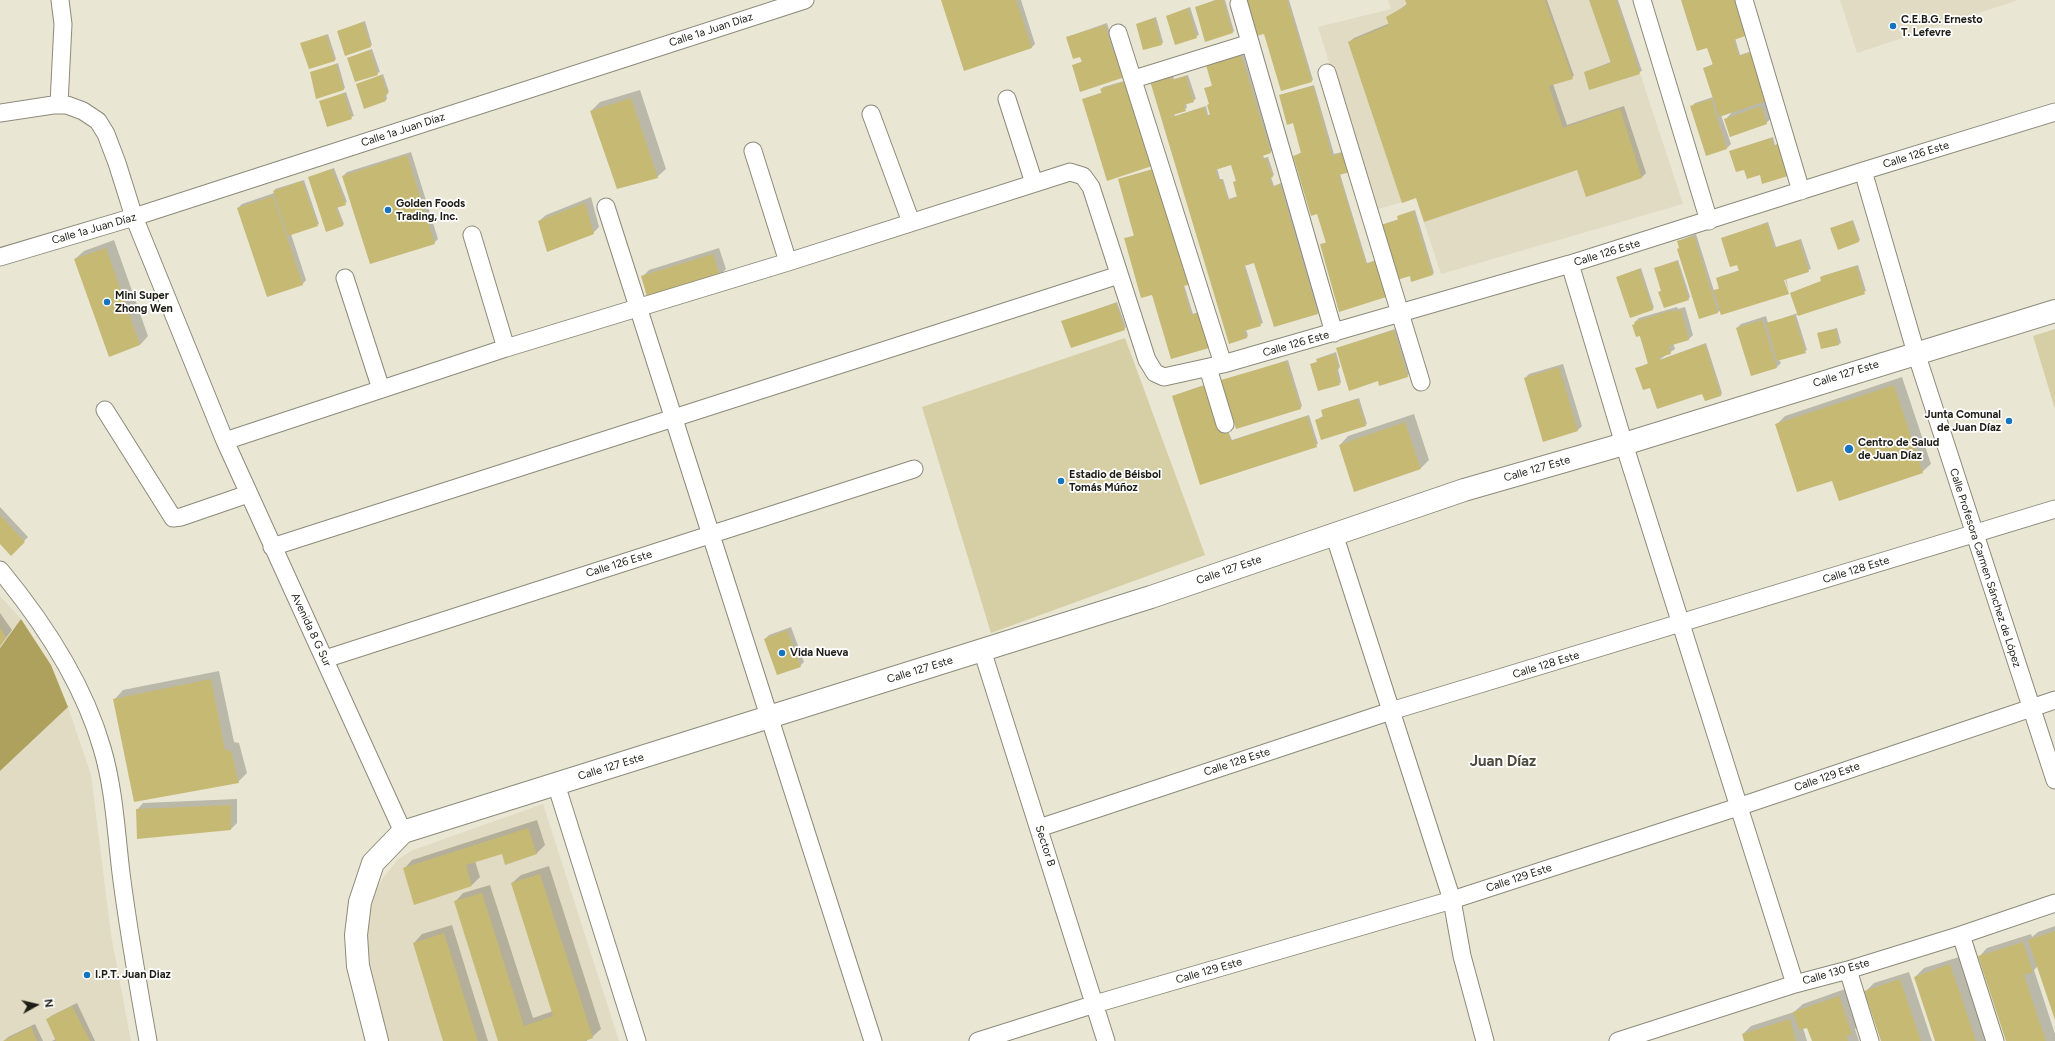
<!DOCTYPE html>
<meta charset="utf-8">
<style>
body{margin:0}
#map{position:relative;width:2055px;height:1041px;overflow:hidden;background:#e9e6d4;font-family:Figtree,sans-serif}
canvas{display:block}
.north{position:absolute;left:16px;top:985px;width:40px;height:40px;-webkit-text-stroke:3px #fff;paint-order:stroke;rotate:82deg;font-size:11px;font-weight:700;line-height:16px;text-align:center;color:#1e1d16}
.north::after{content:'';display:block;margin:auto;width:14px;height:18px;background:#1e1d16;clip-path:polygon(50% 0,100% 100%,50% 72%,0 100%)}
</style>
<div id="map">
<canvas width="2055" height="1041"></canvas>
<div class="north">N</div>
</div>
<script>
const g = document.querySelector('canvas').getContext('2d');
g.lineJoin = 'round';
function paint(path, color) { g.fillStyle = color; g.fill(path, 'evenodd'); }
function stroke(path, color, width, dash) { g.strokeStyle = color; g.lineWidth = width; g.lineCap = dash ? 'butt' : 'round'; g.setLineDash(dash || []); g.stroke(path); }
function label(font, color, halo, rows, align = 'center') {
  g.font = font + ' Figtree,sans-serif'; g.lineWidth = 3.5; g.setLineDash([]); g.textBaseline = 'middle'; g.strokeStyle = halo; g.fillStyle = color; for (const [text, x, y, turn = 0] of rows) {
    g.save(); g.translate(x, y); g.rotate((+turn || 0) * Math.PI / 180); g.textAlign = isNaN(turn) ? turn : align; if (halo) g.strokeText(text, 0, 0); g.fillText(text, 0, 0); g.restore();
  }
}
paint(new Path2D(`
 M1388 0H1616L1683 204 1441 274 1416 198 1375 210 1318 27 1391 9Z
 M1840 0H2018L1857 53Z
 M0 596 21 619 0 648Z
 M68 707 91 775 111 935 131 1041H0V771Z
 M543 804 619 1041H388L364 950V912L383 878 398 859 413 850Z`), '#e0dbc2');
paint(new Path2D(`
 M2055 329V409L2033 336Z
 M1125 338 1205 555 991 633 922 407Z`), '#d6cea4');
paint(new Path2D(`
 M21 619 51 665 68 707 0 771V648Z`), '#aea15d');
paint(new Path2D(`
 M942 0H1021L1035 44 1031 48Z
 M1215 0H1225L1234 31 1233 32 1196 7Z
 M1246 0H1289L1313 80 1311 81 1265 32Z
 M1406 0H1547L1574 76 1553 84 1567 125 1624 106 1646 173 1642 177 1587 196 1578 169 1417 197 1349 42 1354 38 1390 23 1388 18 1407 4Z
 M1590 0H1618L1642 71 1590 89 1585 72 1611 62Z
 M1682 0H1736L1747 33 1735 38 1740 55 1752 51 1775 115 1766 123 1726 119 1733 111 1721 115 1731 144 1727 148 1707 155 1691 107 1695 103 1713 97 1704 68 1713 64 1708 47Z
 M1190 7 1199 35 1175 44 1167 16Z
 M1156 17 1163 42 1162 44 1137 24Z
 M365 21 372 45 370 46 339 31Z
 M1107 23 1115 50 1126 74 1073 65 1083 61 1067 37Z
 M328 34 336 59 334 61 302 43Z
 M372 49 380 72 356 81 348 58Z
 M1243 53 1272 151 1263 155 1264 158 1268 157 1274 175 1271 177 1274 186 1281 183 1319 311 1318 313 1255 262 1245 265 1263 323 1246 329 1248 336 1246 338 1151 81 1172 73 1174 79 1188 75 1196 99 1186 104 1187 108 1174 113 1175 116 1206 106 1208 115 1211 114 1208 105 1210 103 1205 89 1213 85 1207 65ZM1232 164 1237 180 1234 182 1238 196 1229 199 1223 179H1220L1217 168Z
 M338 63 345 88 343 89 312 73Z
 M383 74 389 92 386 94 387 99 386 100 357 85Z
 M1128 80 1154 164 1083 99 1103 92 1102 89 1103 87Z
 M1314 85 1334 154 1346 151 1340 174 1367 263 1377 260 1387 295 1386 297 1322 244 1327 242 1318 212 1295 156 1302 152 1293 122 1280 95Z
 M640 90 666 169 657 177 591 111 600 102Z
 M346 92 354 116 328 125 320 102Z
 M1773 137 1775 145 1780 143 1789 173 1761 174 1745 168 1731 151Z
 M411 152 438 239 434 243 343 176 347 172Z
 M334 168 347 202 337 206 344 224 342 226 309 177Z
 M1156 168 1189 282 1184 285 1193 314 1201 311 1210 346 1153 294 1125 239 1135 235 1119 179Z
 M304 180 319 224 291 234 306 280 302 285 238 208 242 204 274 193 275 189Z
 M591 197 599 227 593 233 539 221 546 215Z
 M1415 210 1434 273 1432 274 1410 275 1378 226 1399 219 1400 215Z
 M1853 220 1860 240 1859 241 1831 228Z
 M1768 222 1776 247 1801 239 1811 269 1786 278 1789 292 1784 275 1718 312 1700 318 1678 241 1696 234 1714 291 1720 288 1717 279 1719 277 1740 270 1722 238Z
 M114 240 148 336 140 345 75 259 84 251Z
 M719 248 726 269 720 275 642 277 649 270Z
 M1678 260 1690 297 1688 299 1660 292 1662 290 1655 268Z
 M1858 265 1866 291 1796 315 1807 350 1779 360 1781 363 1777 367 1737 328 1741 324 1766 316 1768 323 1798 313 1791 293 1793 292 1822 281 1821 278 1822 276Z
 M1641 268 1654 308 1652 309 1617 277Z
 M1117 302 1126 327 1124 329 1063 321Z
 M1677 307 1678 309 1685 307 1693 335 1689 339 1673 343 1675 349 1659 360 1706 343 1722 393 1721 395 1705 400 1703 393 1650 387 1637 368 1649 363 1635 322 1639 318Z
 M1837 328 1841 343 1839 344 1818 333Z
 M1395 329 1409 374 1407 376 1379 380 1337 348Z
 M1336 352 1340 367 1338 369 1341 382 1340 384 1312 364 1318 361 1319 358Z
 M1288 360 1302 406 1300 408 1223 381Z
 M1563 364 1582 426 1578 430 1525 378 1529 374Z
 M1902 377 1931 464 1922 472 1833 480 1776 425 1785 416Z
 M1207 384 1232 440 1309 415 1318 444 1201 484 1173 396Z
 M1359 398 1367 424 1365 425 1316 420 1323 416 1322 411 1324 409Z
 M1414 414 1429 460 1421 468 1340 445 1348 436Z
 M0 507 28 537 11 554 0 543Z
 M0 613 12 630 0 646Z
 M791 627 804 662 800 666 765 639 769 635Z
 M219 671 234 742 239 743 247 773 238 782 115 699 123 690Z
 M237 799V823L231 829 137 810 143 803Z
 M537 820 545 845 536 854 502 852 475 861 480 877 472 885 404 869 412 860Z
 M549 866 601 1029 592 1037 587 1039V1041H499L455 902 463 893 490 885 533 1018 553 1011 512 883 521 875Z
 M452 925 488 1041H444L414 943 422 934Z
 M2055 926V1018L2038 966 2034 970 2055 1034V1041H2007L1979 957 1987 948 2031 934 2032 937 2038 932Z
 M1959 957 1987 1041H1936L1915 977 1924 968Z
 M1909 972 1932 1041H1882L1866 991 1874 983Z
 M1848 988 1860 1024 1855 1029 1859 1041H1813L1808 1026 1803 1028 1807 1041H1745L1743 1034 1751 1026 1794 1012 1803 1004Z
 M77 1003 95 1041H52L56 1039 47 1020 51 1016Z
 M35 1024 43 1041H4L8 1037Z`), '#0003');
paint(new Path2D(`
 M941 0H1016L1032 48 964 71Z
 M1217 0H1223L1233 33 1205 42 1195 7Z
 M1245 0H1287L1312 82 1281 91 1264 34 1256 36Z
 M1405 0H1545L1573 79 1549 86 1563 128 1620 109 1642 178 1586 197 1577 170 1424 222 1416 198 1402 203 1348 42 1389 25 1386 17 1407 5Z
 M1589 0H1616L1640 74 1589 90 1584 72 1611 63Z
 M1681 0H1734L1745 36 1734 40 1739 56 1751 52 1766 101 1719 117 1703 68 1713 65 1707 48 1697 51Z
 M1188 8 1197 38 1175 45 1166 16Z
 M1154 18 1162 45 1143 50 1136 24Z
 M363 22 371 47 345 56 337 31Z
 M1105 25 1113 51 1117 50 1125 77 1080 92 1072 65 1082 62 1080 57 1073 59 1066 37Z
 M326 35 335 61 309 69 300 43Z
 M370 50 378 75 355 82 347 58Z
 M1241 54 1271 153 1262 156 1263 159 1266 158 1273 177 1270 178 1272 187 1280 184 1318 314 1274 327 1254 263 1244 266 1261 326 1244 331 1247 338 1229 344 1150 81 1170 75 1172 80 1186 76 1194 102 1184 105 1186 111 1173 115V117L1204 107 1207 116 1210 115 1207 105 1209 104 1204 88 1212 86 1206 65ZM1231 165 1236 181 1233 182 1237 197 1228 200 1222 180H1219L1215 170Z
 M336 64 344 90 316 99 310 72Z
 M381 75 388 94 384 96 386 101 364 109 356 84Z
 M1126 81 1152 166 1107 181 1082 99 1102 93 1100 89Z
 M1313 86 1332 156 1344 152 1350 172 1339 175 1366 264 1375 261 1386 297 1339 312 1320 244 1326 243 1317 214 1311 216 1293 156 1301 153 1293 123 1287 125 1279 95Z
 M344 93 352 119 327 127 319 101Z
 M631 98 658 178 617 189 590 111Z
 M1711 99 1727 149 1706 156 1690 106Z
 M1761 106 1767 124 1730 137 1724 119Z
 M1771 138 1774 146 1778 144 1788 176 1762 184 1760 175 1747 179 1744 170 1736 172 1729 151Z
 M407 155 435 244 370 264 342 176Z
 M332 169 346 205 336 208 343 226 326 232 308 177Z
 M1154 169 1188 285 1183 286 1191 315 1199 312 1209 348 1171 359 1152 295 1141 298 1124 238 1134 236 1118 179Z
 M302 181 318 226 288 236 273 191Z
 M273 196 303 285 267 297 237 208Z
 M585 203 594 234 547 252 538 221Z
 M1413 211 1433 275 1411 282 1410 276 1397 280 1375 227 1398 220 1397 216Z
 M1852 221 1859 242 1838 250 1830 228Z
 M1767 223 1774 248 1799 240 1809 272 1784 280 1789 294 1721 315 1713 290 1719 289 1716 278 1739 271 1737 265 1730 267 1721 238Z
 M1694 236 1718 313 1699 319 1677 249 1679 248 1677 241Z
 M106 248 140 345 109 357 74 259Z
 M713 254 720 276 648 300 641 276Z
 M1677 261 1689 300 1664 308 1658 292 1661 291 1654 268Z
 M1856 266 1865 294 1798 316 1790 293 1821 281 1820 277Z
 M1639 269 1653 310 1630 318 1616 277Z
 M1116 303 1125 330 1071 348 1061 321Z
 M1673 310 1674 312 1681 310 1689 340 1669 346 1671 354 1659 357 1660 360 1705 344 1721 396 1705 401 1702 394 1657 409 1650 388 1643 390 1635 368 1648 364 1640 336 1636 337 1632 325 1635 324 1634 322Z
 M1794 315 1806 353 1777 361 1766 323Z
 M1762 320 1777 368 1751 376 1736 328Z
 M1836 329 1839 345 1821 349 1817 333Z
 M1394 330 1408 377 1379 386 1378 381 1349 391 1336 348Z
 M1335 354 1339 369 1336 370 1340 385 1318 391 1310 364 1317 362 1316 359Z
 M1286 361 1301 409 1236 429 1221 380Z
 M1559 367 1578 431 1543 442 1524 378Z
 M1205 385 1220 431 1227 429 1231 441 1307 416 1317 447 1200 485 1172 396Z
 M1894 385 1923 473 1839 501 1832 481 1797 492 1775 424Z
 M1357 399 1366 426 1321 440 1315 420 1323 417 1321 410Z
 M1405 422 1421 469 1354 492 1339 445Z
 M0 515 25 542 11 556 0 544Z
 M0 628 6 637 0 646Z
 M787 630 801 667 777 675 764 639Z
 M211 679 225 750 231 751 239 783 134 802 113 699Z
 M231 805V830L137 839 136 809Z
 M528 828 537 854 505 865 502 854 466 865 472 886 414 905 403 868Z
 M540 874 593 1038 585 1041H498L454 901 482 893 524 1026 553 1016 511 883Z
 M2055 931V1020L2028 940Z
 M444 933 478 1041H443L413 943Z
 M2023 942 2033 972 2024 975 2046 1041H2006L1978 956Z
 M1950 964 1976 1041H1935L1914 977Z
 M1900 979 1921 1041H1881L1864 991Z
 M1839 996 1852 1034 1846 1036 1848 1041H1812L1807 1028 1799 1030 1793 1012Z
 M72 1006 90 1041H56L46 1019Z
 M1790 1019 1796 1041H1744L1742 1034Z
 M31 1027 37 1041H3Z`), '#c6b974');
const minor = new Path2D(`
 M1642 0 1709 221
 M1744 0 1801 191
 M1239 4 1334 333
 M1118 33 1223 364
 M1327 73 1421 382
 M1134 79 1250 43
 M1007 99 1034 183
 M59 104 63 24 60 0
 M0 113 53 105H67L83 111 98 121 106 134 117 163 134 217 225 441 403 832
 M871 114 911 222
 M753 151 788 262
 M1863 171 1916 353 2055 780
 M606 207 873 1041
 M472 235 506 348
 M0 257 134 217 805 0
 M1570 264 1624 444 1795 984
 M345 278 381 389
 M1208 368 1225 424
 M105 410 173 518 181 517 248 494
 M225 441 506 348 788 262 1070 172 1083 176 1091 187 1147 360 1155 373 1164 377 1223 364 1570 264 1863 171 2055 112
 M1334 534 1452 900 1462 956 1485 1041
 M272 547 1119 275
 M0 570C43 622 83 682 102 748 114 788 116 831 121 873 128 929 138 985 148 1041
 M982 650 1106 1041
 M325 659 914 469
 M556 784 637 1041
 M1039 828 1391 711 2055 509
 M1961 935 1995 1041
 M1848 970 1870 1041
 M978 1041 1095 1004 1452 900 1738 807 2055 700
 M1618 1041 1795 984 1848 970 1961 935 2055 903`);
const tertiary = new Path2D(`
 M377 1041 358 966 356 935 360 902 373 863 403 832 1151 597 1464 490 1624 444 2055 311`);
stroke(minor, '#8d8a7a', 19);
stroke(tertiary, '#8d8a7a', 24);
stroke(minor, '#fff', 17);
stroke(tertiary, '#fff', 22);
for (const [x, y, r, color] of [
 [1893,26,4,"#1574c0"],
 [388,210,4,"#1574c0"],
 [107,302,4,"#1574c0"],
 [2009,421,4,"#1574c0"],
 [1849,449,5,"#1574c0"],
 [1061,481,4,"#1574c0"],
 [782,653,4,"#1574c0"],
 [87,975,4,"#1574c0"]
]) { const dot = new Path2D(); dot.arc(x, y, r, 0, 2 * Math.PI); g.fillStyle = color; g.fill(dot); stroke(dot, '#fff', 1.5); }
label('bold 11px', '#1e1d16', '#fff', [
 ["C.E.B.G. Ernesto",1901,20],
 ["T. Lefevre",1901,33],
 ["Golden Foods",396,204],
 ["Trading, Inc.",396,217],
 ["Mini Super",115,296],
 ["Zhong Wen",115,309],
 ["Junta Comunal",2001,415,"right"],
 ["de Juan Díaz",2001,428,"right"],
 ["Centro de Salud",1858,443],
 ["de Juan Díaz",1858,456],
 ["Estadio de Béisbol",1069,475],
 ["Tomás Múñoz",1069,488],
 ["Vida Nueva",790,653],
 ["I.P.T. Juan Diaz",95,975]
], 'left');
label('11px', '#1e1d16', '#fff', [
 ["Calle 1a Juan Díaz",711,30,-18],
 ["Calle 1a Juan Díaz",403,130,-18],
 ["Calle 126 Este",1916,155,-17],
 ["Calle 1a Juan Díaz",94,229,-16],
 ["Calle 126 Este",1607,253,-17],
 ["Calle 126 Este",1296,344,-16],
 ["Calle 127 Este",1846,374,-17],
 ["Calle 127 Este",1537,469,-16],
 ["Calle 126 Este",619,564,-17],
 ["Calle Profesora Carmen Sánchez de López",1985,568,72],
 ["Calle 127 Este",1229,570,-19],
 ["Calle 128 Este",1856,570,-17],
 ["Avenida 8 G Sur",311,630,65],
 ["Calle 128 Este",1546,665,-17],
 ["Calle 127 Este",920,670,-17],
 ["Calle 128 Este",1237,762,-18],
 ["Calle 127 Este",611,767,-17],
 ["Calle 129 Este",1827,777,-19],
 ["Sector B",1045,846,72],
 ["Calle 129 Este",1519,878,-18],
 ["Calle 129 Este",1209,971,-16],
 ["Calle 130 Este",1836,972,-16]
]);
label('bold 15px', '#4f4c3d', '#fff', [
 ["Juan Díaz",1503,762]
]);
</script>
